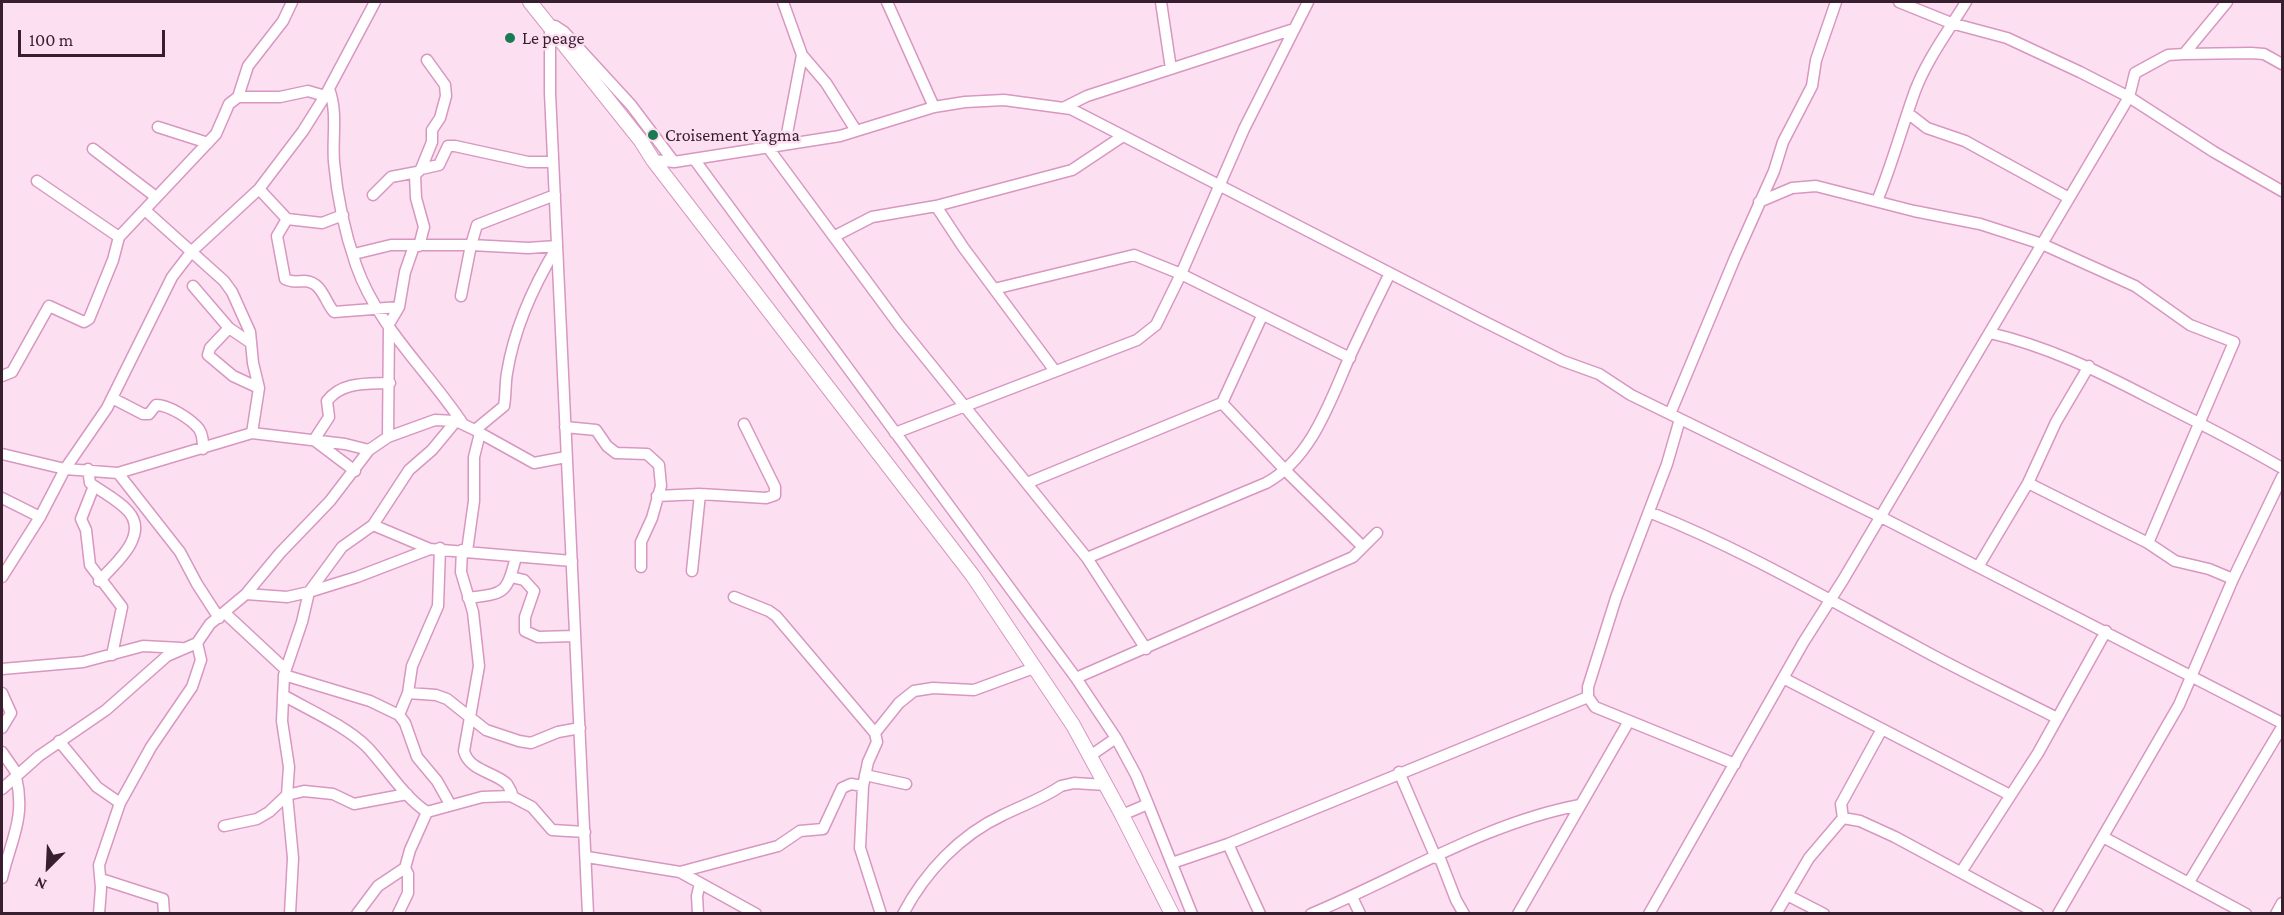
<!DOCTYPE html>
<style>
body{margin:0}
#map{position:relative;width:2284px;height:915px;overflow:hidden;background:#fce0f1;font-family:"Crimson Pro",serif}
canvas{display:block}
.frame{position:absolute;inset:0;border:3px solid #381f30;pointer-events:none}
.north{position:absolute;left:18px;top:837px;width:60px;height:60px;-webkit-text-stroke:4px #fce0f1;paint-order:stroke;rotate:204deg;font-size:16px;font-weight:700;line-height:24px;text-align:center;color:#381f30}
.north::after{content:'';display:block;margin:auto;width:21px;height:27px;background:#381f30;clip-path:polygon(50% 0,100% 100%,50% 72%,0 100%)}
.scale{position:absolute;left:18px;top:30px;width:147px;height:27px;box-sizing:border-box;border:3px solid #381f30;border-top:0;padding-left:8px;font-size:18px;line-height:21px;white-space:nowrap;color:#381f30;-webkit-text-stroke:4px #fce0f1;paint-order:stroke}
</style>
<div id="map">
<canvas width="2284" height="915"></canvas>
<div class="frame"></div>
<div class="north">N</div>
<div class="scale">100 m</div>
</div>
<script>
const g = document.querySelector('canvas').getContext('2d');
g.lineJoin = 'round';
function stroke(path, color, width, dash) { g.strokeStyle = color; g.lineWidth = width; g.lineCap = dash ? 'butt' : 'round'; g.setLineDash(dash || []); g.stroke(path); }
function label(font, color, halo, rows, align = 'center') {
  g.font = font + ' "Crimson Pro",serif'; g.lineWidth = 5; g.setLineDash([]); g.textBaseline = 'middle'; g.strokeStyle = halo; g.fillStyle = color; for (const [text, x, y, turn = 0] of rows) {
    g.save(); g.translate(x, y); g.rotate((+turn || 0) * Math.PI / 180); g.textAlign = isNaN(turn) ? turn : align; if (halo) g.strokeText(text, 0, 0); g.fillText(text, 0, 0); g.restore();
  }
}
const minor = new Path2D(`
 M783 2 802 55 785 144
 M887 2 934 107
 M1161 2 1171 69
 M1308 2 1244 129 1181 274 1350 358
 M1899 2 1951 23 2007 38 2080 72 2129 97 2214 152 2282 191
 M2184 54 2251 53 2264 54 2282 64
 M802 55 826 83 855 129
 M329 89C338 112 332 138 334 162 337 196 345 233 356 265 377 326 428 371 463 424
 M238 97H280L308 91 325 96
 M1065 107 1087 96 1294 29
 M1909 114 1927 128 1965 141 2069 198
 M158 127 208 143
 M93 149 156 197
 M769 149 899 325 1087 558 1146 649
 M694 159 1076 678 1116 738 1090 756
 M653 160 674 162 840 136 934 107 965 102 1004 100 1071 109 1481 320 1563 361 1599 374 1631 395 1881 517 2282 723
 M421 169 432 142V130L440 118 446 96 445 85 427 60
 M37 181 119 237
 M259 189 287 219 322 223 343 215
 M373 195 391 177 417 172
 M1877 201C1892 165 1902 127 1915 91 1927 59 1949 30 1966 2
 M1759 202 1792 188 1816 186 1914 211 1980 224 2042 244 2135 286 2190 325 2234 342 2148 543
 M936 206 963 247 1055 371
 M146 211 224 281 232 292 250 332 253 363 259 388 252 433
 M287 219 277 236 285 279C293 283 297 281 305 281 322 282 325 302 334 312L399 307
 M835 236 872 217 936 206 1072 170 1123 136
 M419 246 424 227 416 198 415 175 421 169 439 165 448 146H455L528 162H553
 M354 254 391 245H471L477 225 555 195
 M193 286 229 328
 M461 296 471 245 528 248 557 246
 M1990 333C2046 346 2096 370 2148 397 2193 420 2238 442 2282 468
 M251 343 229 328 210 348 208 355 233 376 259 388
 M2 376 12 372 49 306 84 322 89 319 113 260 119 237 216 134 229 104 238 97 248 66 283 21 292 2
 M112 398 143 414H149L156 405C169 405 191 419 199 429 203 435 203 442 203 449
 M1222 403 1262 316
 M1670 414 1735 258 1774 171 1783 142 1812 86 1816 60 1836 2
 M1680 419 1667 464 1616 598 1588 687V697L1595 707 1735 764
 M565 427 596 430 607 446 616 453 647 454 659 465 661 486 652 518 641 542V567
 M480 433 534 463 566 457
 M895 433 1137 340 1156 325 1181 274 1134 255 994 289
 M388 437 389 324 399 307 405 272 414 246
 M2 454 65 469 118 473 180 552 197 584 219 618
 M88 469 90 483C102 492 118 500 128 511 150 535 115 564 99 581
 M355 471 314 440 329 417 327 401C342 381 368 384 390 383
 M118 473 252 433 345 444 369 450
 M1027 483 1222 403 1286 471 1363 547
 M2028 483 2148 543 2175 561 2209 569 2233 579
 M94 486 81 519 86 530 90 565 122 607 112 655
 M657 496 700 494 766 498 775 495V487L744 424
 M2 498 40 517
 M1649 512C1740 548 1824 597 1910 643 1958 670 2008 693 2057 718
 M373 525 430 549
 M462 550 461 572 473 612 479 666 464 751C469 771 495 772 507 784 509 787 512 793 513 797
 M467 551 474 501V457L480 433 475 430
 M1087 558 1266 483C1312 458 1330 401 1350 356 1363 328 1376 301 1390 273
 M1978 567 2028 483 2056 422 2089 366
 M692 571 700 494
 M2 577 40 517 65 469 107 408 172 277 192 251 259 189 303 131 325 96 375 2
 M511 577 524 580 534 591 525 617V631L538 637 575 636
 M246 594 287 597 309 592 357 577 430 549 572 561
 M734 597 769 611 776 616 875 733 877 742 868 762 863 786 860 848 881 914
 M468 598C505 593 506 595 516 557
 M226 614 285 669
 M2 669 83 662 143 646 181 648
 M284 675 370 701 399 715 405 723 417 757 437 781 450 804
 M1076 678 1353 557 1377 533
 M1785 679 2010 795
 M2 693 11 713 2 728
 M408 693 436 695 447 699 486 730 519 741 531 743 558 732 580 728
 M283 695C309 710 346 726 367 747 387 768 403 796 427 812
 M399 715 408 693 412 666 438 606 440 548
 M875 733 899 703 914 691 933 688 974 690 1034 668
 M1116 738 1136 775 1148 804 1122 815
 M59 741 97 787 120 803
 M2 752 18 775
 M1399 772 1436 858
 M865 775 906 784
 M2 789 39 756 106 710 167 656 197 643 210 624 246 594 280 553 330 501 369 450 388 437 435 420 456 421 475 430 504 406C506 395 505 384 507 373 514 329 534 285 557 247
 M1148 804 1192 914
 M1843 818 1860 821 1895 837 2038 914
 M224 826 257 819 269 812 287 795 304 791 333 794 354 804 407 794
 M2103 837 2246 914
 M1228 844 1260 914
 M1439 856 1456 900 1464 914
 M587 857 680 872 756 914
 M1172 863 1228 844 1588 697
 M680 872 778 846 800 831 823 829 842 788 851 784 863 786
 M1961 872 2038 753 2106 631
 M2 878C11 840 26 817 16 777
 M101 879 163 899 164 914
 M2189 882 2282 727
 M1787 895 1824 914
 M1352 897 1360 914
 M99 914 101 888 99 865 120 803 151 747 192 687 201 660 197 643
 M290 914 293 858 287 795 289 767 282 721 284 675 302 622 309 592 342 547 373 525 409 470 432 450 456 421
 M357 914 378 886 405 868
 M398 914 408 893V874L405 868 410 850 427 812 482 797 511 796 532 807 552 830 585 832
 M588 914 550 93V28L555 26 564 32 631 105 674 162
 M698 914 697 896 700 883
 M903 914C925 872 960 835 1003 815 1023 805 1042 799 1061 786L1074 783 1106 785
 M1311 914C1400 877 1485 823 1580 805
 M1518 914 1629 721
 M1649 914 1803 643 1843 580 2129 97 2135 73 2168 55 2184 54 2227 2
 M1776 914 1809 858 1843 818 1841 804 1882 729
 M2058 914 2179 705 2233 579 2282 477
 M2276 914 2282 903`);
const major = new Path2D(`
 M530 2 641 141 653 160 973 576 1073 725 1122 815 1172 914`);
stroke(minor, '#d897c1', 13);
stroke(major, '#d897c1', 16);
stroke(minor, '#fff', 10);
stroke(major, '#fff', 14);
for (const [x, y, r, color] of [
 [510,38,6,"#187b53"],
 [653,135,6,"#187b53"]
]) { const dot = new Path2D(); dot.arc(x, y, r, 0, 2 * Math.PI); g.fillStyle = color; g.fill(dot); stroke(dot, '#fce0f1', 2); }
label('18px', '#381f30', '#fce0f1', [
 ["Le peage",522,38],
 ["Croisement Yagma",665,135]
], 'left');
</script>
